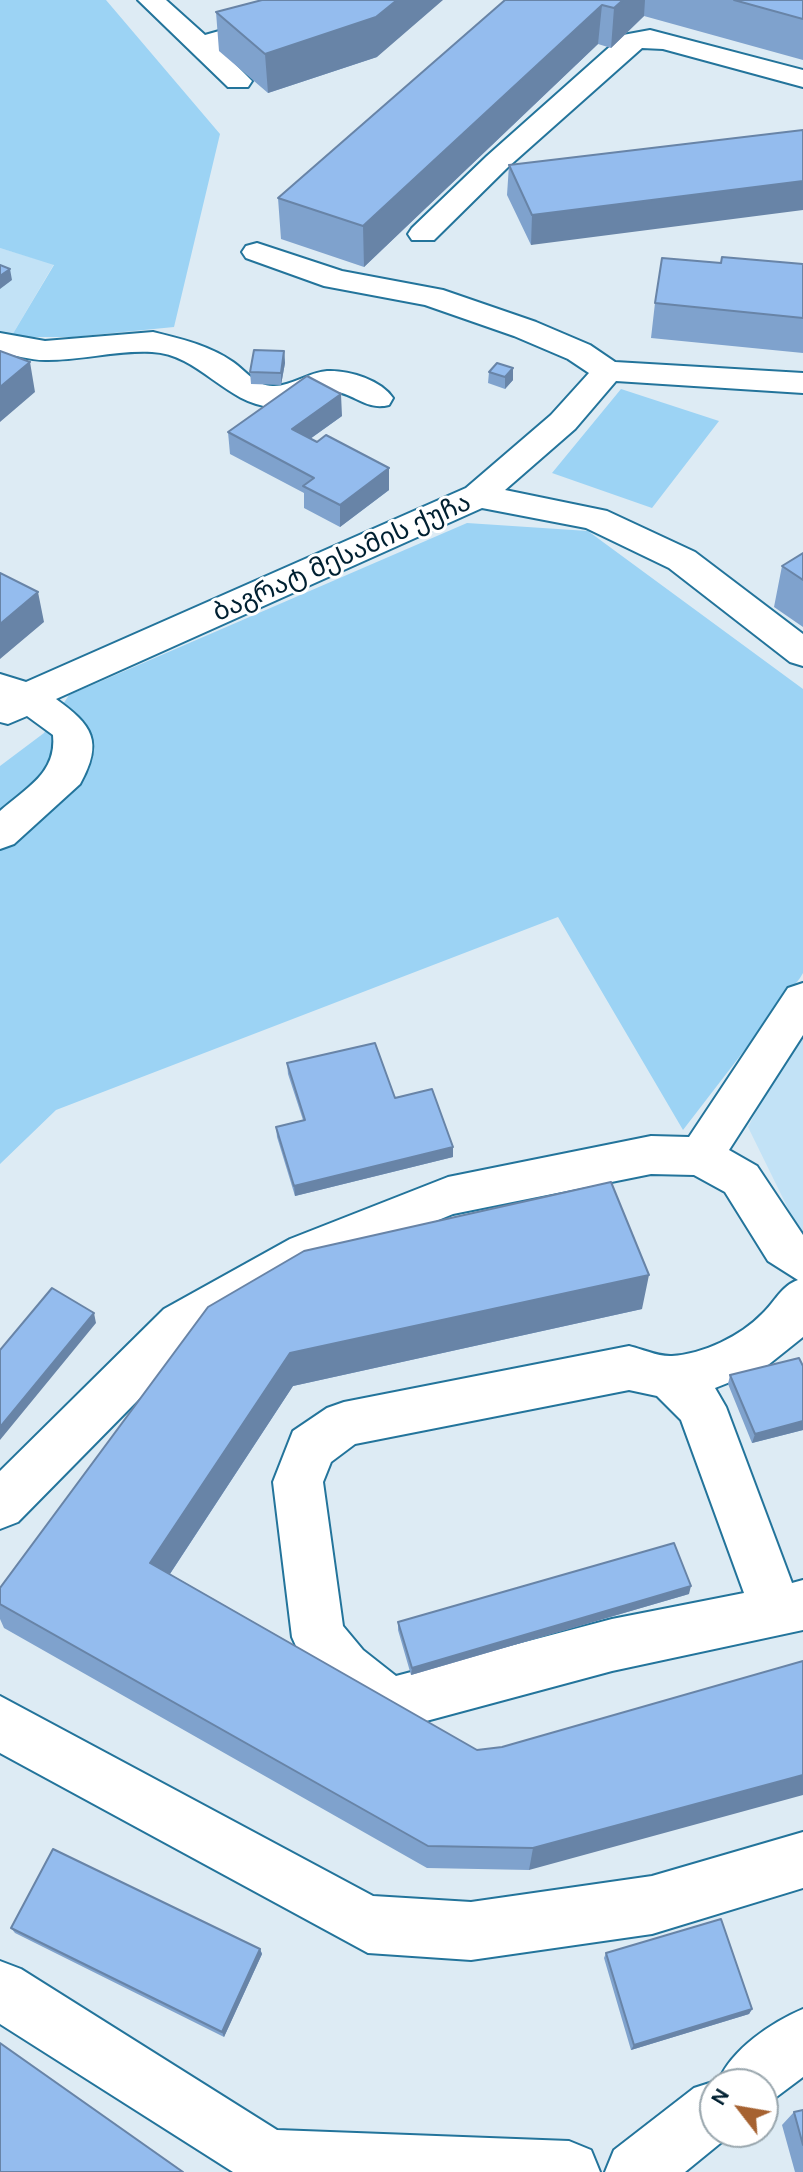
<!DOCTYPE html>
<meta charset="utf-8">
<style>
body{margin:0}
#map{position:relative;width:803px;height:2172px;overflow:hidden;background:#ddebf4;font-family:Karla,sans-serif}
canvas{display:block}
.north{position:absolute;left:699px;top:2068px;width:80px;height:80px;box-sizing:border-box;background:#fff;border:2px solid #99a6ad;border-radius:50%;rotate:301deg;font-size:22px;font-weight:700;line-height:32px;text-align:center;color:#002031}
.north::after{content:'';display:block;margin:auto;width:28px;height:36px;background:#a66231;clip-path:polygon(50% 0,100% 100%,50% 72%,0 100%)}
</style>
<div id="map">
<canvas width="803" height="2172"></canvas>
<div class="north">N</div>
</div>
<script>
const g = document.querySelector('canvas').getContext('2d');
g.lineJoin = 'round';
function paint(path, color) { g.fillStyle = color; g.fill(path, 'evenodd'); }
function stroke(path, color, width, dash) { g.strokeStyle = color; g.lineWidth = width; g.lineCap = dash ? 'butt' : 'round'; g.setLineDash(dash || []); g.stroke(path); }
function label(font, color, halo, rows, align = 'center') {
  g.font = font + ' Karla,"Noto Sans Georgian",sans-serif'; g.lineWidth = 6; g.setLineDash([]); g.textBaseline = 'middle'; g.strokeStyle = halo; g.fillStyle = color; for (const [text, x, y, turn = 0] of rows) {
    g.save(); g.translate(x, y); g.rotate((+turn || 0) * Math.PI / 180); g.textAlign = isNaN(turn) ? turn : align; if (halo) g.strokeText(text, 0, 0); g.fillText(text, 0, 0); g.restore();
  }
}
paint(new Path2D(`
 M0 248 54 264 11 337 0 335Z
 M803 1022V1239L748 1127Z`), '#c2e2f6');
paint(new Path2D(`
 M0 0H106L220 134 174 327 73 337H11L54 265 0 248Z
 M621 389 719 421 652 508 552 473Z
 M467 523 588 531 803 689V973L800 978 683 1130 558 917 56 1110 0 1164V766L44 733 69 695Z`), '#9cd3f4');
const minor = new Path2D(`
 M138 0H166L205 35 301 8 310 0H339L319 20 219 48 252 81 248 87H228Z
 M650 30 803 70V87L663 49 642 48 507 168 434 240H412L408 234 412 228 487 156 623 35Z
 M257 243 342 271 443 290 536 322 590 345 615 362 803 373V393L616 381 575 429 505 490 607 511 695 552 803 634V666L790 662 669 568 586 528 482 508 56 699C92 725 104 741 80 784L14 844 0 849V811C26 788 57 773 53 735L27 716 8 724 0 722V674L26 682 466 488 551 415 589 373 568 359 514 336 425 305 324 286 246 258 242 252 246 246Z
 M153 332C181 339 209 345 233 362 246 371 257 387 274 386 292 386 309 372 327 371 349 370 381 380 393 398L389 405C365 411 354 392 331 391 312 391 292 408 272 407 226 404 199 354 152 352 118 350 83 360 48 360 33 361 15 355 0 353V333L45 341Z
 M803 983V1035L729 1150 757 1166 803 1235V1337L763 1369 715 1388 726 1407 792 1583 803 1580V1630L612 1671 389 1731C348 1714 309 1678 292 1637L273 1482 293 1431 327 1408 344 1402 629 1346C642 1349 659 1357 672 1356 703 1354 741 1336 762 1314 775 1302 781 1286 798 1280L768 1261 725 1192 694 1175 651 1174 453 1214 324 1267 198 1339 18 1522 0 1529V1471L164 1309 290 1239 448 1177 651 1136 689 1137 788 988ZM629 1390 657 1396 681 1420 744 1593 612 1619 396 1676 363 1650 343 1626 323 1482 331 1462 355 1444Z
 M0 1696 373 1896 471 1902 652 1876 803 1832V1888L652 1934 471 1960 368 1953 0 1753Z
 M0 1961 21 1969 277 2130 569 2141 591 2150 600 2172H233L0 2024Z
 M803 2009V2077L763 2107V2084H715V2132H734L685 2172H605L614 2150 694 2088 719 2080C732 2049 772 2022 803 2009Z`);
stroke(minor, '#23749b', 4);
paint(minor, '#fff');
paint(new Path2D(`
 M505 0H803V60L644 16 611 48 598 44 364 267 281 239 278 198Z
 M216 12 377 57 268 93 219 51Z
 M803 130 531 245 507 195 509 165Z
 M721 263 803 264V353L651 338 655 303Z
 M284 351 285 363 281 385 251 384 250 372Z
 M489 372 513 380 505 389 488 383Z
 M342 416 310 439 389 490 340 527 304 508V493L230 454 228 432Z
 M803 553V627L774 607 782 566Z
 M287 1063 395 1098 453 1147V1157L295 1196 277 1137 276 1127 303 1120 288 1074Z
 M208 1307 642 1309 293 1386 170 1574 477 1750 502 1747 803 1661 529 1870 427 1868 4 1628 0 1619V1588Z
 M803 1366V1430L752 1443 728 1384 730 1375Z
 M689 1594 411 1675 398 1630V1622Z
 M11 1928 260 1949 262 1954 224 2037 15 1933Z
 M606 1953 752 2009 749 2014 631 2050 604 1958Z
 M803 2110V2172H795L782 2125 794 2112Z`), '#7fa2cd');
paint(new Path2D(`
 M397 0H443L377 57 268 93 265 54Z
 M623 0H645L644 16 611 48 614 8Z
 M602 5 598 44 364 267 363 226Z
 M803 181V210L531 245 532 215Z
 M10 269 12 280 0 289V276Z
 M284 351 285 363 281 385V373Z
 M30 362 35 392 0 422V387Z
 M513 368V380L505 389V377Z
 M341 394 342 416 293 451 292 429Z
 M389 468V490L340 527V505Z
 M38 592 44 622 0 659V624Z
 M453 1147V1157L295 1196 294 1186Z
 M649 1275 642 1309 293 1386 158 1592 150 1563 290 1353Z
 M94 1313 96 1323 0 1440V1427Z
 M803 1421V1430L752 1443 755 1434Z
 M691 1586 689 1594 411 1675 412 1668Z
 M803 1775V1795L529 1870 533 1848Z
 M260 1949 262 1954 224 2037 222 2032Z
 M752 2009 749 2014 631 2050 634 2045Z`), '#6884a7');
const building = new Path2D(`
 M262 0H397L376 17 265 54 216 12Z
 M505 0H623L614 8 602 5 363 226 278 198Z
 M734 0H803V19Z
 M803 130V181L532 215 509 165Z
 M722 257 803 264V318L655 303 662 258 721 263Z
 M0 265 10 269 0 276Z
 M254 350 284 351 281 373 250 372Z
 M0 351 30 362 0 387Z
 M497 363 513 368 505 377 489 372Z
 M307 376 341 394 292 429 317 442 326 435 389 468 340 505 303 486 314 478 228 432Z
 M803 553V580L782 566Z
 M0 573 38 592 0 624Z
 M375 1043 395 1098 432 1089 453 1147 294 1186 276 1127 305 1120 287 1063Z
 M611 1182 649 1275 290 1353 150 1563 477 1750 502 1747 803 1661V1775L533 1848 428 1846 0 1604V1588L208 1307 304 1251Z
 M52 1288 94 1313 0 1427V1350Z
 M799 1358 803 1366V1421L755 1434 730 1375Z
 M674 1543 691 1586 412 1668 398 1622Z
 M53 1849 260 1949 222 2032 11 1928Z
 M721 1919 752 2009 634 2045 606 1953Z
 M0 2043 183 2172H0Z
 M803 2110V2145L794 2112Z`);
paint(building, '#94bcee');
stroke(building, '#6884a7', 2);
label('26px', '#002031', '#fff', [
 ["ბაგრატ მესამის ქუჩა",342,558,-24]
]);
</script>
